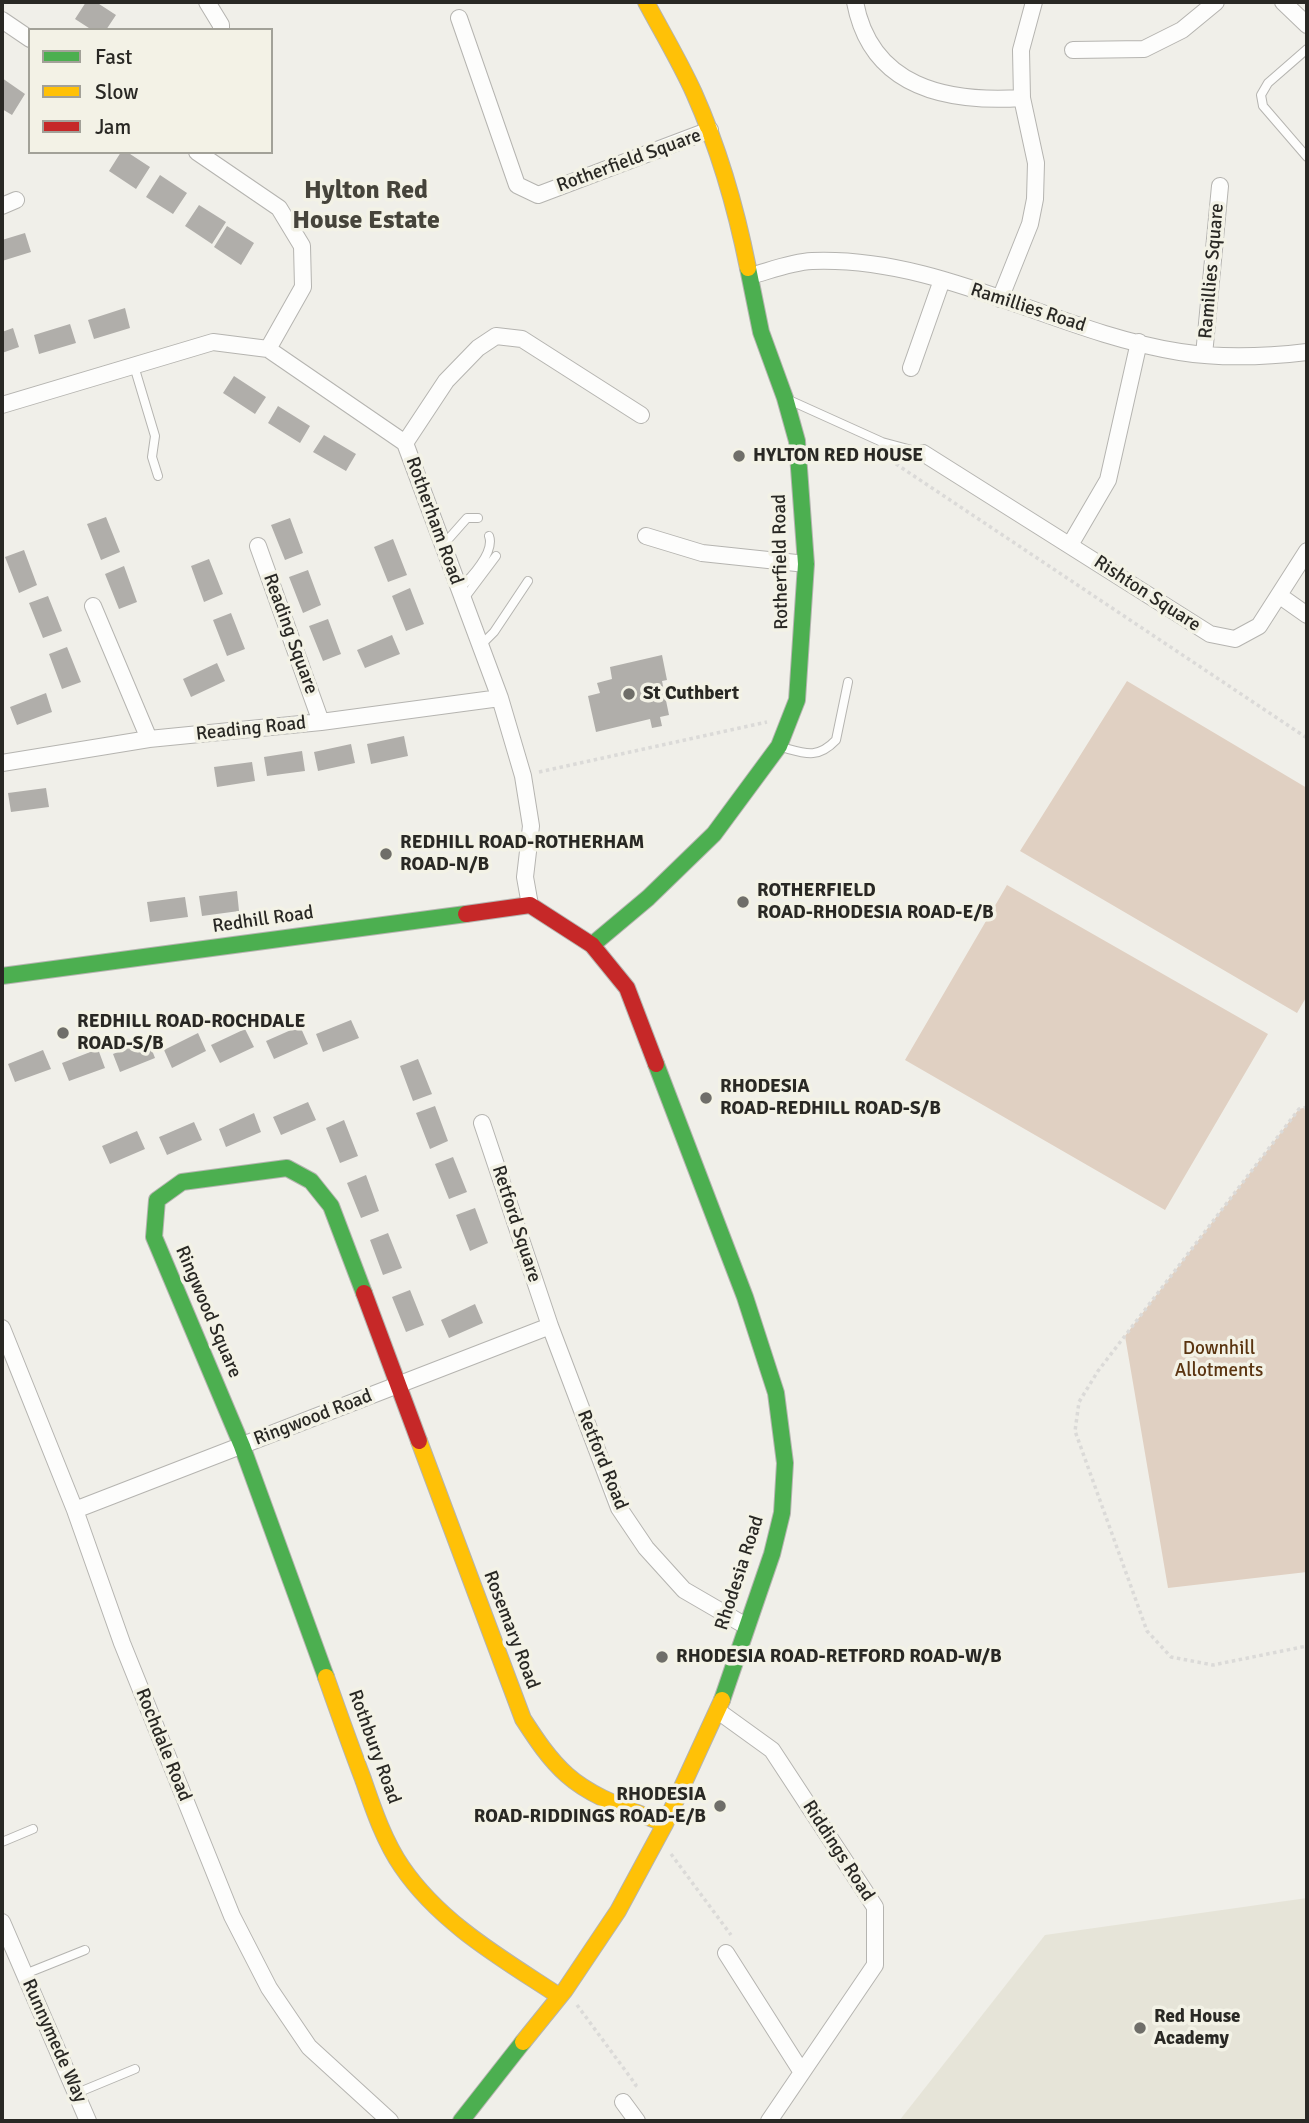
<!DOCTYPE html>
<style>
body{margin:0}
#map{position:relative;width:1309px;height:2123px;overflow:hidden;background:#f0efe9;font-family:Signika,sans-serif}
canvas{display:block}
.frame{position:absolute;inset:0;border:4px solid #292824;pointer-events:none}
.legend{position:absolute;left:28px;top:28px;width:245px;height:126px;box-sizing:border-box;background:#f3f2e6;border:2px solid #a2a198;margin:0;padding:9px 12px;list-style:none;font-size:21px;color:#292824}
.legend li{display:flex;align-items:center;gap:14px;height:35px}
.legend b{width:35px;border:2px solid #a2a198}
</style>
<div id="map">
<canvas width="1309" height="2123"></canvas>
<div class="frame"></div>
<ul class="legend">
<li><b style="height:9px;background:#4caf50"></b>Fast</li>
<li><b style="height:9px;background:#ffc107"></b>Slow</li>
<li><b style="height:9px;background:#c62828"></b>Jam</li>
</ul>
</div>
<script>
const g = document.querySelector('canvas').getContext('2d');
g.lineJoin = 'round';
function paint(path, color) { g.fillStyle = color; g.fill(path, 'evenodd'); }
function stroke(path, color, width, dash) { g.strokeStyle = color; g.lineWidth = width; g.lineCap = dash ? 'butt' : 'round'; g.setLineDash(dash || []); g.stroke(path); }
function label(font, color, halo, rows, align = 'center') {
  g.font = font + ' Signika,sans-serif'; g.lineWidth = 7; g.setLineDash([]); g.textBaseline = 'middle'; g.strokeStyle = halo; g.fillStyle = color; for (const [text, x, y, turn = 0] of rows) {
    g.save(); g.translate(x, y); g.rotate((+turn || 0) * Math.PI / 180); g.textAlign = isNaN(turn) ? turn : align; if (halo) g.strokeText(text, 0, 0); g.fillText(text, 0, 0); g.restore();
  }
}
paint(new Path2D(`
 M1307 1898V2121H899L1045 1935Z`), '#e6e4d8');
paint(new Path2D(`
 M1127 681 1307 788V996L1297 1013 1020 851Z
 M1007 885 1268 1034 1165 1210 905 1060Z
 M1307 1107V1572L1168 1588 1125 1336 1299 1109Z`), '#e0d0c2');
paint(new Path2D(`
 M86 2H96L116 15 106 30H92L75 19Z
 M2 78 25 94 12 115 2 109Z
 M121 152H127L150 167 136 189 109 171Z
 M160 175 187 193 173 214 146 197Z
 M199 205 226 222 212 244 185 226Z
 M227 226 254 243 241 265 214 247Z
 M25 233 31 252 2 261V240Z
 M125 308 130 328 94 339 88 320Z
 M70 324 76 343 39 354 34 335Z
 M13 328 19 347 2 353V332Z
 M234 376 266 397 255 414 223 393Z
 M278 406 310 426 300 443 268 423Z
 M324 435 356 454 346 471 313 452Z
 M106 517 120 552 101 560 87 524Z
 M290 518 303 553 285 560 271 525Z
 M393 539 407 575 388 582 374 547Z
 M24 550 37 585 19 593 5 557Z
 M209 559 223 594 204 602 191 566Z
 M124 566 137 602 119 609 105 574Z
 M308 570 321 605 303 613 289 577Z
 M410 588 424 624 406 631 392 596Z
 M48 596 62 631 43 638 29 603Z
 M231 613 245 649 227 656 213 620Z
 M328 619 341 654 323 661 309 626Z
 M392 635 400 654 365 668 357 650Z
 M67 647 81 682 62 689 49 654Z
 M662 655 667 680 662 681 669 715 660 717 662 726 652 728 650 719 596 732 588 696 600 693 597 683 612 679 610 667Z
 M217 663 225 681 191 697 183 679Z
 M46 693 52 712 17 725 10 707Z
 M404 736 408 756 371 764 367 744Z
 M351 744 355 763 318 771 314 752Z
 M302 751 305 771 267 776 264 757Z
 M252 762 255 781 217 787 214 767Z
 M46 788 49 807 11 812 8 793Z
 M237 891 239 911 202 916 199 896Z
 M185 897 188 917 150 922 147 902Z
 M351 1020 359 1038 323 1052 316 1034Z
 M300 1026 308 1044 274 1059 266 1041Z
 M245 1029 254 1047 220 1063 211 1045Z
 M198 1033 206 1051 172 1068 164 1050Z
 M148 1040 155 1058 120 1072 113 1054Z
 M98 1049 105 1068 69 1081 62 1063Z
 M43 1050 51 1069 15 1082 8 1064Z
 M418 1059 432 1094 413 1101 400 1066Z
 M308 1102 316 1120 281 1135 273 1117Z
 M435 1106 448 1141 430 1149 416 1113Z
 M254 1113 261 1132 226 1147 219 1129Z
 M344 1120 358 1156 340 1163 326 1128Z
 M194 1122 202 1140 167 1155 159 1137Z
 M137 1131 145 1149 110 1164 102 1146Z
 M453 1157 467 1192 449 1199 435 1164Z
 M366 1175 379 1211 361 1218 347 1183Z
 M475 1208 488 1243 470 1251 456 1215Z
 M388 1233 402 1268 383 1275 370 1240Z
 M410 1290 424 1325 406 1332 392 1297Z
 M475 1304 483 1323 449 1338 441 1320Z`), '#b0aeaa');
const lane = new Path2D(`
 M1307 49 1268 83 1261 95 1263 106 1307 157
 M134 366 155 436 152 457 158 476
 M789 400 882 442 923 453
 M444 544 467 518H478
 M459 589C471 578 495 552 489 536
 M463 600 496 556
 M480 646 494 632 528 581
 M781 747C804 753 817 760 836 740L848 682
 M2 1842 33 1829
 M25 1974 85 1950
 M77 2093 135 2069`);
const street = new Path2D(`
 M207 2 221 25V30
 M855 2C871 87 946 103 1022 98
 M1283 2 1307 25
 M459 18 517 185 538 195 710 130
 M2 20 30 39
 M1073 50 1144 49 1182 30 1216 2
 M197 152 279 208 302 246 303 287 268 349
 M2 206 16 200
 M750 276C769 271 791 262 812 261 941 256 1055 332 1180 352 1223 359 1265 357 1307 352
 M1000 299 1030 224 1035 199 1036 163 1022 98 1021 50 1034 2
 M1204 355 1220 186
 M911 368 942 280
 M2 405 213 342 268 349 405 443 500 698 523 776 531 826 525 877 530 905
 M405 443 446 381 478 348 496 336 522 339 641 415
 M923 453 1210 634 1235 639 1259 626 1307 551
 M646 536 702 553 806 564
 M1070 545 1108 480 1139 342
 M258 546 321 722
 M1280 596 1307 615
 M93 606 149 739
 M2 763 149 739 321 722 500 698
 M482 1123 550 1326 619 1508 646 1548 684 1590 746 1626
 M2 1328 75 1510 122 1643 232 1916 269 1988 309 2047 390 2121
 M75 1510 550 1326
 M718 1711 772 1750 875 1907V1965L769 2121
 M2 1922 88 2121
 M726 1953 801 2071
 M623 2102 637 2121`);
const fast = new Path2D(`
 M592 945 648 898 714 834 779 746 797 700 806 564 797 441 785 398 761 332 748 268
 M2 976 466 914
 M656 1064 745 1297 776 1393 785 1463 782 1513 772 1554 722 1700
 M326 1677 242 1446 154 1237 157 1200 182 1182 287 1168 311 1181 331 1206 364 1293
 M461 2121 523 2042`);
const slow = new Path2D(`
 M646 2C662 32 680 62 694 93 719 149 736 208 748 268
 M419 1441 523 1719C536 1739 549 1759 567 1775 594 1799 632 1810 665 1824
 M326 1677C338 1711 350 1745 363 1779 373 1808 384 1841 402 1867 441 1924 503 1959 559 1996
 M523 2042 565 1990 618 1911 665 1824 722 1700`);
const jam = new Path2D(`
 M466 914 530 905 592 945 627 988 656 1064
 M364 1293 419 1441`);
stroke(lane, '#b5b4b0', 10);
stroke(street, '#b5b4b0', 18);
stroke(fast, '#b5b4b0', 18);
stroke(slow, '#b5b4b0', 18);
stroke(jam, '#b5b4b0', 18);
stroke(new Path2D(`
 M890 460 1307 738
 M539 772 767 722
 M1307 1107 1299 1109 1098 1371 1079 1402 1075 1431 1147 1631 1171 1657 1213 1665 1307 1646
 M671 1854 731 1935
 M577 2005 636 2085 632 2089`), '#dbdad8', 3.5, [3.5, 3.5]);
stroke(lane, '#fdfdfc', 8);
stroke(street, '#fdfdfc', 16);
stroke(fast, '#4caf50', 16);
stroke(slow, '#ffc107', 16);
stroke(jam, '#c62828', 16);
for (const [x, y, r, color] of [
 [739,456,7,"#6f6e69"],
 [629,694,7,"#6f6e69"],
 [386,854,7,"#6f6e69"],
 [743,902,7,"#6f6e69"],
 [63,1033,7,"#6f6e69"],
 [706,1098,7,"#6f6e69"],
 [662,1657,7,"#6f6e69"],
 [720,1806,7,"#6f6e69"],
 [1140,2028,7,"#6f6e69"]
]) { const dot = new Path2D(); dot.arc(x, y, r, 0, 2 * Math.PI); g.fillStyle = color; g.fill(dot); stroke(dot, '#f3f2e6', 2.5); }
label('19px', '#292824', '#f3f2e6', [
 ["Rotherfield Square",629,161,-20],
 ["Ramillies Square",1212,271,-85],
 ["Ramillies Road",1028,308,18],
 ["Rotherham Road",434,521,70],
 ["Rotherfield Road",781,562,-91],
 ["Rishton Square",1147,594,33],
 ["Reading Square",290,634,70],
 ["Reading Road",251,729,-6],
 ["Redhill Road",263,920,-8],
 ["Retford Square",516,1224,72],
 ["Ringwood Square",208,1312,67],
 ["Ringwood Road",313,1418,-21],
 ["Retford Road",602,1460,68],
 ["Rhodesia Road",740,1573,-72],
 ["Rosemary Road",511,1630,69],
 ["Rochdale Road",163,1745,68],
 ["Rothbury Road",374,1747,70],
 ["Riddings Road",838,1851,57],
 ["Runnymede Way",54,2041,66]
]);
label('bold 19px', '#292824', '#f3f2e6', [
 ["HYLTON RED HOUSE",753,456],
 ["St Cuthbert",643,694],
 ["REDHILL ROAD-ROTHERHAM",400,843],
 ["ROAD-N/B",400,865],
 ["ROTHERFIELD",757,891],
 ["ROAD-RHODESIA ROAD-E/B",757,913],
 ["REDHILL ROAD-ROCHDALE",77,1022],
 ["ROAD-S/B",77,1044],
 ["RHODESIA",720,1087],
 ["ROAD-REDHILL ROAD-S/B",720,1109],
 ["RHODESIA ROAD-RETFORD ROAD-W/B",676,1657],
 ["RHODESIA",706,1795,"right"],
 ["ROAD-RIDDINGS ROAD-E/B",706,1817,"right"],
 ["Red House",1154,2017],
 ["Academy",1154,2039]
], 'left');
label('19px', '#5b3511', '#f3f2e6', [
 ["Downhill",1219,1349],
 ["Allotments",1219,1371]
]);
label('bold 26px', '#46443b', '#f3f2e6', [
 ["Hylton Red",366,191],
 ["House Estate",366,221]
]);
</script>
